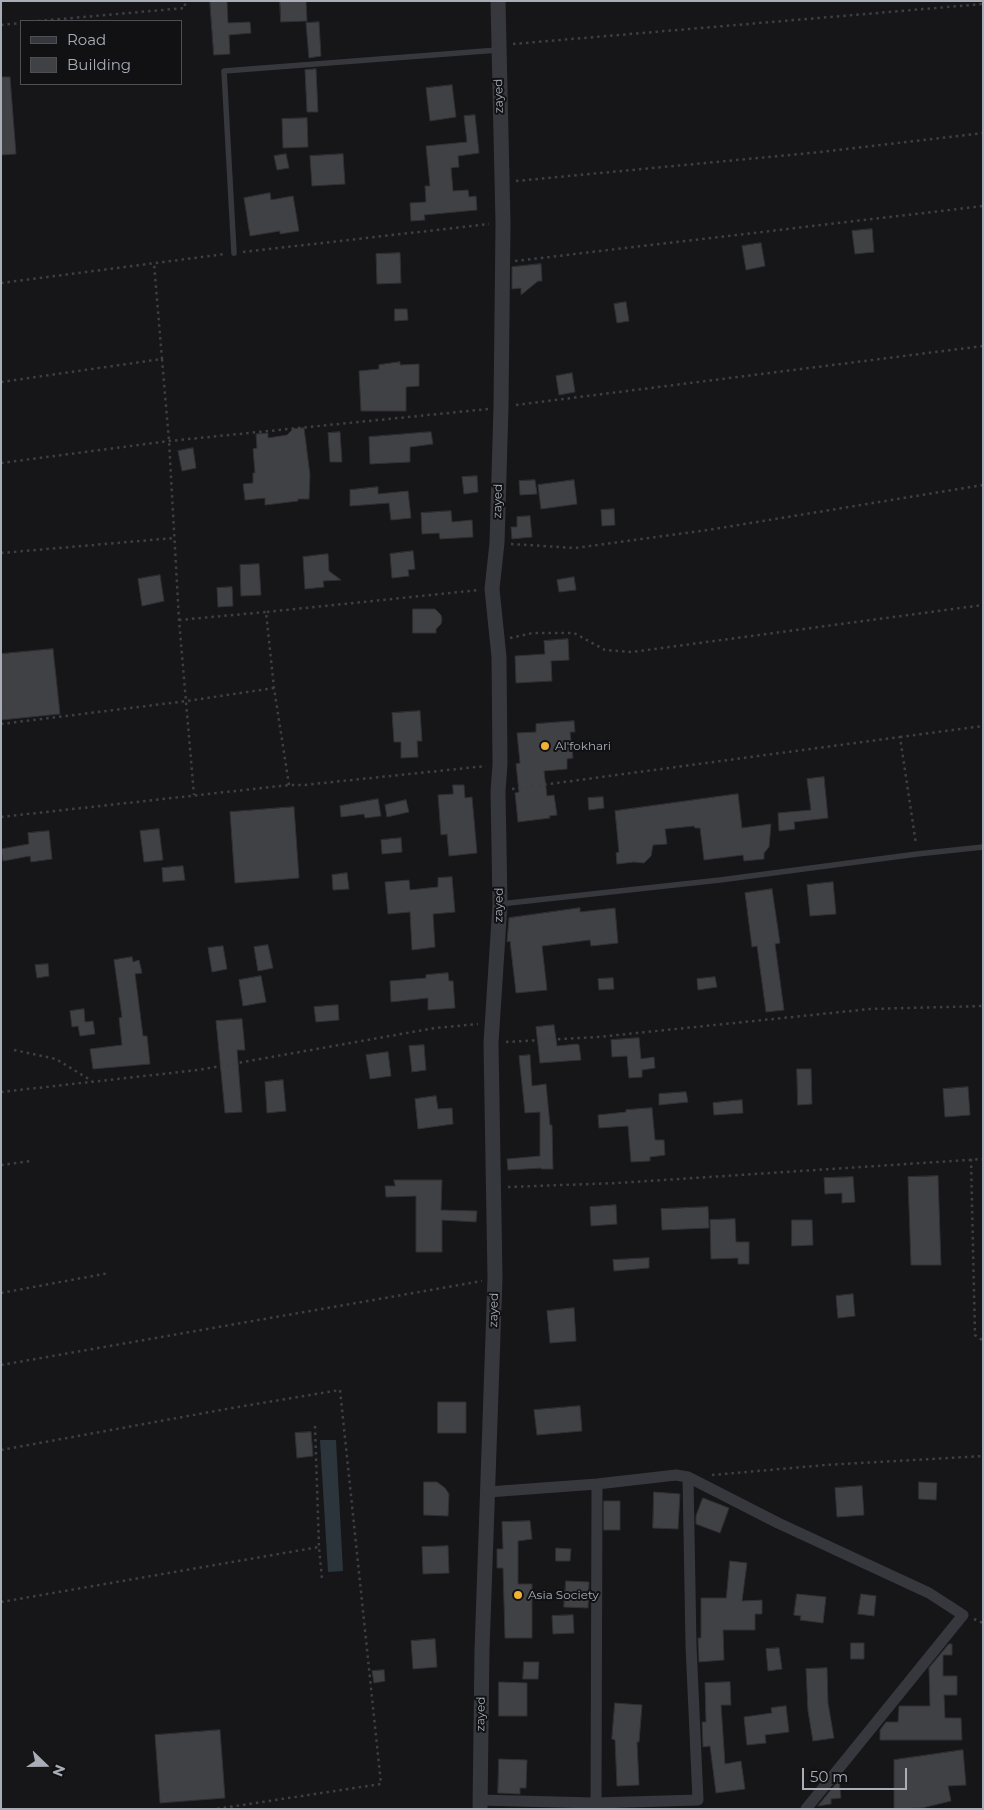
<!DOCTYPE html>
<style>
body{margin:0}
#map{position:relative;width:984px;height:1810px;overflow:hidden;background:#161618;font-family:Montserrat,sans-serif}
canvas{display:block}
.frame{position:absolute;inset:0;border:2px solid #a8adb8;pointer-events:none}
.legend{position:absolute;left:20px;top:20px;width:162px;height:65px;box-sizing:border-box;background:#111113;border:1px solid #4d4f55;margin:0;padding:6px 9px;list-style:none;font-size:15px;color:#a8adb8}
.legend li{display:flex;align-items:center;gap:10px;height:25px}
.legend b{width:25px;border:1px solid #4d4f55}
.north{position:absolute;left:20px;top:1740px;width:50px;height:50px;-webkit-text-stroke:4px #111113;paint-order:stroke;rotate:112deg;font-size:14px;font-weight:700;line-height:20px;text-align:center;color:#a8adb8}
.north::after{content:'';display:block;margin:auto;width:18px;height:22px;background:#a8adb8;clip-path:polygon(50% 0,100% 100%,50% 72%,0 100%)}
.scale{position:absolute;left:802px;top:1768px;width:105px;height:22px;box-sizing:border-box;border:2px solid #a8adb8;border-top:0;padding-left:6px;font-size:15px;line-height:18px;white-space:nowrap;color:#a8adb8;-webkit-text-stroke:4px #111113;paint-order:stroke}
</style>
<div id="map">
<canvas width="984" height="1810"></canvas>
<div class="frame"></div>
<ul class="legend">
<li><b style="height:6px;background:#37383d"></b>Road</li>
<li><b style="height:14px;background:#404145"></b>Building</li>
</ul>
<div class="north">N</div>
<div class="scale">50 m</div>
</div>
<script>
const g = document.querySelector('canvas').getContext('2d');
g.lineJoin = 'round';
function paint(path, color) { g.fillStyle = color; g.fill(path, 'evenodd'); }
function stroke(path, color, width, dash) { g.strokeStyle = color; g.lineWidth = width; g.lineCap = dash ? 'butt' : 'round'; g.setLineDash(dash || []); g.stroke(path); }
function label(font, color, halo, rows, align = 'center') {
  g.font = font + ' Montserrat,sans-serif'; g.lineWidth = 4; g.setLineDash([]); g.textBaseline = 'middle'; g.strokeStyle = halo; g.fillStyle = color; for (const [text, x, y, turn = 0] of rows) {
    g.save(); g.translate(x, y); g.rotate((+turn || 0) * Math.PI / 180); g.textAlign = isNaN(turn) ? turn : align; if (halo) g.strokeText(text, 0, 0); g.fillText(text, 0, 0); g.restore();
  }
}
paint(new Path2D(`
 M320 1440H336L343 1571 328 1572Z`), '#2c353c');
const building = new Path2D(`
 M210 1H227L228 23 250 22 251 33 229 35 230 54 214 55Z
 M280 1H306L307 21 281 22Z
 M319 22 321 56 309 58 306 23Z
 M316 69 318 112H307L305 70Z
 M1 77H10L16 154 1 155Z
 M452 85 456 117 430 121 426 88Z
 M475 115 479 153 458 156 459 167 451 168 453 191 468 190 469 197 476 196 477 210 424 215 425 220 411 221 410 203 426 202 425 186H430L426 146 467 142 464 116Z
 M307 118 308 147 283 148 282 119Z
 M286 154 289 168 277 170 274 156Z
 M343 154 345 184 312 186 310 156Z
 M270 193 271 200 293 196 299 231 280 234V231L250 236 244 198Z
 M872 229 874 252 855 254 852 231Z
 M761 243 765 266 746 270 742 246Z
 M400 253 401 283 377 284 376 254Z
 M541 264 542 281H538L521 295V288L512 289V267Z
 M626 302 629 321 617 323 614 304Z
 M395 309H407L408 320 395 321Z
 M400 362V365L419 364V386L406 387V411H361L359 371 379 369V365Z
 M572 373 575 392 559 395 556 376Z
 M304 428 310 475 309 499H298V501L265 505V498L245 500 243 484 253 483V473H255L253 449 257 448 256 434 268 433V438L287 435 293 429Z
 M340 432 342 462H330L328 433Z
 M431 432 433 444 410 447V462L370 464 369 437Z
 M193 448 196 468 182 471 178 451Z
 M477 476 478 492 464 494 462 477Z
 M535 480 537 494 520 495 519 481Z
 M574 480 577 504 541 509 538 485Z
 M378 487V494L408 491 411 518 391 520 389 503 350 506V490Z
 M614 509 615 525 602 526 601 510Z
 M451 511 452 522 472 520 473 537 440 539 439 533 422 534 421 513Z
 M530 516 532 537 512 539 511 527H517V517Z
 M413 551 415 569 408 570 409 576 392 578 390 554Z
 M328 554 329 571 341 580 323 581 324 587 305 589 303 557Z
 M259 564 261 595 241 596 240 565Z
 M160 575 164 601 142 606 138 579Z
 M574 577 576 590 559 592 557 580Z
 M232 587 233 606 218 607 217 588Z
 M413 609H435L441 615 442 620 441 624 436 629V633H413Z
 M568 639 569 660 551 661 552 681 516 683 515 656 545 654 544 641Z
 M53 649 60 714 1 720V654Z
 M420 711 422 741H417L418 757 401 758V742H394L392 713Z
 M574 721 575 732H570L573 758 567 759V769L544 771 547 796 554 795 557 815 549 816 550 818 518 822 515 793 519 792 516 764 520 763 517 733 536 732V724Z
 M824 777 828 818 794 822 795 829 779 831 778 813 811 810 807 779Z
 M453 785H464L465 798 472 797 477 853 449 856 447 834 441 835 438 795 453 794Z
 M738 794 742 828 771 824 769 847 764 853V859L744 861 743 855 704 860 700 828H695L694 826 665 829 667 844 653 845 651 856 644 863 634 862 617 864 616 853 619 852 615 811Z
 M603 797 604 808 589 810 588 798Z
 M378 799 381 816 365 818 364 814 341 817 340 806Z
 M406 800 409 812 387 817 385 805Z
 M294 807 299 878 235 883 230 812Z
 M159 829 163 860 144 862 140 831Z
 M49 831 52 859 31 862 30 856 3 861 1 849 29 844 28 833Z
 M401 838 402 852 382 854 381 840Z
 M183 866 185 880 163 882 162 868Z
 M347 873 349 889 333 890 332 875Z
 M452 877 455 912 433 914 435 947 412 950 410 912 388 914 385 882 409 880 410 890 438 887V878Z
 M833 882 836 914 810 916 807 885Z
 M772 889 780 943 775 944 784 1010 766 1012 757 946 752 947 745 893Z
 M580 908V912L615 908 618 943 591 946 590 940 542 946 547 990 516 993 510 941 507 942 509 918Z
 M268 945 273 968 258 971 254 947Z
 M223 946 227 969 212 972 208 948Z
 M132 957 133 962 139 960 142 973 135 974 143 1036H147L150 1064 93 1069 90 1049 122 1045 119 1018 122 1017 114 960Z
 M48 964 49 976 37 978 35 965Z
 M448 973 449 981H453L455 1008 428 1010V998L391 1002 390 981 426 978V975Z
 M261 976 266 1002 243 1006 239 980Z
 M715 977 717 987 698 990 697 979Z
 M613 978 614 989 599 990 598 979Z
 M338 1005 339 1020 316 1022 314 1007Z
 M84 1009 85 1022 93 1021 95 1034 80 1036 78 1026 72 1027 70 1011Z
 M242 1019 245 1050H237L242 1112 225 1113 216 1021Z
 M554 1025 557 1046 577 1044 579 1045 581 1060 540 1063 536 1027Z
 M639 1038 641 1059 654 1057 655 1068 642 1070V1077L629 1078 627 1056 612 1057 611 1040Z
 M424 1045 426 1070 412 1072 409 1046Z
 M388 1052 391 1076 370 1079 366 1055Z
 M530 1055 532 1086 546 1084 550 1125H552L553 1169H541V1168L508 1170 507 1159 540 1156V1112L525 1113 519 1056Z
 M797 1069H811L812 1104 798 1105Z
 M283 1080 286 1111 267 1113 265 1082Z
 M968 1087 970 1115 945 1117 943 1089Z
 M686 1092 688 1102 659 1105V1094Z
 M436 1096 438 1109 452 1108 453 1124 418 1129 415 1099Z
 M742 1100 743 1113 714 1115 713 1103Z
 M652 1108 655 1140H664L665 1155 650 1157V1161L631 1162 628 1126 599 1128 598 1115 626 1112V1110Z
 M938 1176 941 1265H911L908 1177Z
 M853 1177 855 1202 842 1203V1193L825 1194 824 1178Z
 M394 1180H442L441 1210 477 1211 476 1222 442 1220V1252H416V1196L386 1197 385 1186H395Z
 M616 1205 617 1224 591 1226 590 1207Z
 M708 1207 709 1228 662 1230 661 1209Z
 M735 1219 736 1242H749V1264H738V1258L711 1259 710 1220Z
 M792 1220H812L813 1245 792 1246Z
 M649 1258V1268L614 1271 613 1260Z
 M853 1294 855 1316 838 1318 836 1296Z
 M574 1308 576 1341 550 1343 547 1311Z
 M438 1402H466V1433H438Z
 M580 1406 582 1431 537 1435 534 1410Z
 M311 1432 313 1456 297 1458 295 1433Z
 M424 1482H437L445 1488 449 1494 448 1516 424 1515Z
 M919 1482 937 1483 936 1500 919 1499Z
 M862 1486 864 1515 837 1517 835 1488Z
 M654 1492 680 1494 678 1529 653 1528Z
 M703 1498 729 1508 720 1533 696 1524V1516Z
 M604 1501H620V1530H604Z
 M530 1521 532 1539 518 1541V1584H532V1638H505L503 1568H497V1549H503L502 1522Z
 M448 1546 449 1573 423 1574 422 1547Z
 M556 1548 571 1549 570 1561H556Z
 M730 1561 747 1563 742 1601 762 1600V1614H755V1630H723L724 1660 699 1662 698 1638H701V1598H726Z
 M566 1581 589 1582 588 1608 564 1607Z
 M797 1594 826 1597 823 1623 800 1620 801 1616 794 1615Z
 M861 1594 876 1596 874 1616 858 1614Z
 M573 1615 574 1633 553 1634 552 1616Z
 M435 1639 437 1667 413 1669 411 1641Z
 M851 1643H864V1659H851Z
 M949 1644H952V1655H943V1676H957V1695H944L945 1718H961L962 1740H880V1730L886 1722H898L899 1706H930L929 1668Z
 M779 1648 782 1669 768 1671 766 1649Z
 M524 1662H539L538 1679H523Z
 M827 1668 828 1703 834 1738 813 1741 808 1711 806 1669Z
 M384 1670 385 1681 374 1683 372 1671Z
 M499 1682 527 1683V1716H499Z
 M730 1682 731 1705H721L725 1764 741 1761 745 1789 716 1793 710 1746 703 1747 702 1722H706L705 1683Z
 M615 1703 642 1705 639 1742H637L639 1785 617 1786 615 1740 612 1739Z
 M786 1706 789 1732 765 1735 766 1743 747 1745 744 1717 772 1713 771 1708Z
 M220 1730 225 1798 160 1803 155 1735Z
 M963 1750 966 1785 948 1786 951 1801 922 1808 894 1809V1760Z
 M499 1759 527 1760 526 1788H520V1794L498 1793Z
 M839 1780 841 1798 831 1799V1804L818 1806Z`);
paint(building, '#404145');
stroke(building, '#303034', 1);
stroke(new Path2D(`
 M38 21 185 8V1
 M1 25 21 23
 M513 44 983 4
 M516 181 821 152 983 133
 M243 252 489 224
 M515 261 983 206
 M1 283 225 254
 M162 359 169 441 179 620 194 795
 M1 382 162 359 154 263
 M516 405 983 346
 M1 463 169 441 488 409
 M511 544 575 548 708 530 983 485
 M1 553 174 538
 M179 620 266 612
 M510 638 533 633H574L605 650 632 652 983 605
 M1 724 187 701 274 688
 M900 737 983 726
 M289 785 274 688 266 612 479 590
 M512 789 900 737 916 844
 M1 817 289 785H304L486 766
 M506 1042 598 1037 870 1009 983 1006
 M14 1050 56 1059 92 1081
 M1 1092 198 1070 435 1028 478 1024
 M971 1159 975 1335 983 1341
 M1 1165 31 1161
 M508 1187 618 1183 983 1159
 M1 1293 109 1273
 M1 1365 482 1281
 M315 1426 319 1547 322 1579
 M1 1450 232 1408 340 1390 381 1784 216 1809
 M712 1475 826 1465 983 1456
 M1 1602 319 1547
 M974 1619 983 1623`), '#3d3f44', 2.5, [2.5, 4]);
stroke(new Path2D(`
 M234 253 224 71 498 50
 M500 904 720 880 917 854 983 847`), '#37383d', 5.5);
stroke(new Path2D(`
 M488 1492 597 1484 676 1475 688 1477 778 1523 929 1593 963 1615 806 1809
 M479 1800 595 1803 698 1800 691 1645 688 1477
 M596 1809 597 1484`), '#37383d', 11);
stroke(new Path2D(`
 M480 1809 482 1650 495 1278 491 1043 500 904 498 791 500 764 499 657 492 589 497 543 501 407 503 223 498 1`), '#37383d', 15);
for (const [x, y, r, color] of [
 [545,746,5,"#f2b134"],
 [518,1595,5,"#f2b134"]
]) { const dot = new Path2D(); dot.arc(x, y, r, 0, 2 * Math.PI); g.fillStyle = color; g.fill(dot); stroke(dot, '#111113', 2); }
label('12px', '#a8adb8', '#111113', [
 ["zayed",499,96,-91],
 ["zayed",498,501,-88],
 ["zayed",499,905,-89],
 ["zayed",494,1310,-88],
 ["zayed",481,1714,-89]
]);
label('12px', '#a8adb8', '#111113', [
 ["Al'fokhari",555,746],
 ["Asia Society",528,1595]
], 'left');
</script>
